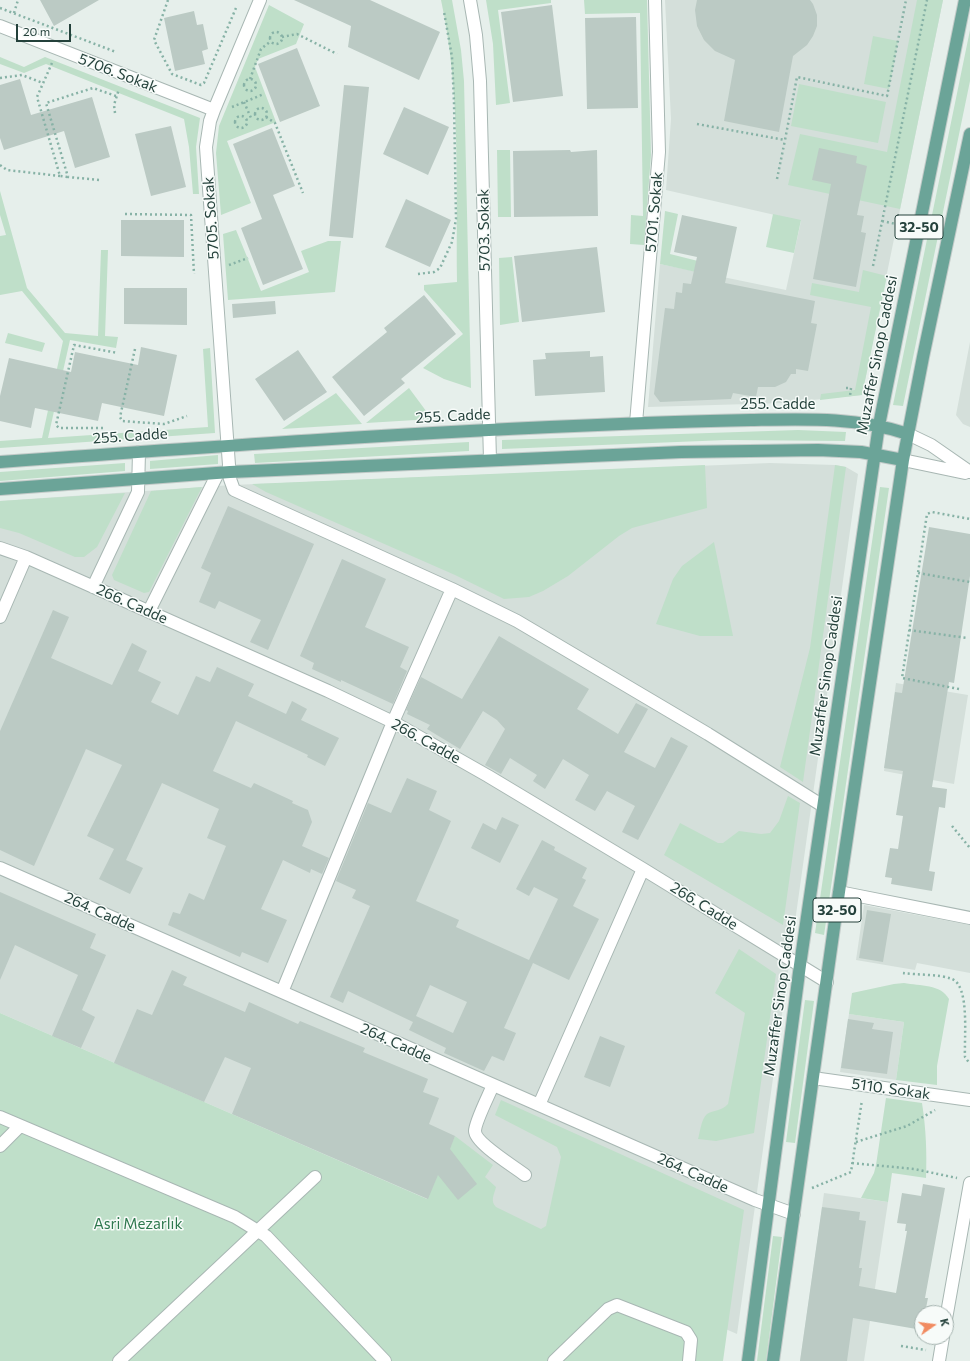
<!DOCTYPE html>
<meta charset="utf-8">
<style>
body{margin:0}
#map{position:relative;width:970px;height:1361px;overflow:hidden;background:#e6efeb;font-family:Commissioner,sans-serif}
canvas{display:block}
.north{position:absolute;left:914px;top:1305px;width:40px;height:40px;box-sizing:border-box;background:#f7fbf9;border:1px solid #a3b1ad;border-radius:50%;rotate:76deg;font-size:11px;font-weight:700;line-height:16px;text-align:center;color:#24413b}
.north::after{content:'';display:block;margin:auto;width:14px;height:18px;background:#f18b61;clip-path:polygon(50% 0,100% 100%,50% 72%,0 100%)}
.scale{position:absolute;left:16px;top:24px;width:55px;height:18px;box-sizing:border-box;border:2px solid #24413b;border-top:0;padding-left:5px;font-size:12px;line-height:14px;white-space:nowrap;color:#24413b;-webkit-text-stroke:3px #f7fbf9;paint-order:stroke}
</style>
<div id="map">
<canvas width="970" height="1361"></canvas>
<div class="north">K</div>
<div class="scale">20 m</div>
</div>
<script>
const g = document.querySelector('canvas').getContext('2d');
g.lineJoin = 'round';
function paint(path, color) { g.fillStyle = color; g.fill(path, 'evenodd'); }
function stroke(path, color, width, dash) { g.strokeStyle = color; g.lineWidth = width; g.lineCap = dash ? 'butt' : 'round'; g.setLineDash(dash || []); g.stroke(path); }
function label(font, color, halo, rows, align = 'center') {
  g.font = font + ' Commissioner,sans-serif'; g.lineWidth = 3; g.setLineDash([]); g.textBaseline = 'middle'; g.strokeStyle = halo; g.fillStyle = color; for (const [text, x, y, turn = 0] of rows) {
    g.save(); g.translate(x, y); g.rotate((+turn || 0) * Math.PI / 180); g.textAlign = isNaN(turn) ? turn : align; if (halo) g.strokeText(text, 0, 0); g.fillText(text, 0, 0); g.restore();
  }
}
paint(new Path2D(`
 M665 0H943L862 395 782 403 648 407 660 264 786 290 801 221 666 190 671 119Z
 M970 342V427L963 424 956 415Z
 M770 463 835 465 846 467 858 474 737 1334 0 1013V501L232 485Z
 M896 683 968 695 954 784 884 771Z
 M864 905 970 925V973L917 963 915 970 856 960Z
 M849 1014 904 1022 896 1080 840 1072Z
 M824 1193 888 1202 864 1361H800Z`), '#d4dfda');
paint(new Path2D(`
 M441 0H452L461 50 464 81 471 388 444 379 423 368 463 334 424 290V285L457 282C456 188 461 92 441 0Z
 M486 0H551V3L498 10 510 103 496 105 493 44Z
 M584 0H647L651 155 644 245 630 244 631 215 643 216 640 13 585 14Z
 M917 0H943L900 209 788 185 800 134 887 152Z
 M269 5 304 24 296 44 258 59 255 67 276 122 227 141 251 203 221 215 216 153 219 126Z
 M970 30V81L903 406 893 405Z
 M873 36 898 41 889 89 864 84Z
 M0 57 24 67 45 57 200 118 196 147 199 194H193L189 147 184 119 46 64 24 73 0 64Z
 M799 84 886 102 878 143 791 126Z
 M497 150H510L511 217H498Z
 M0 191 27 288 65 333 98 336 101 250H108L105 336 118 337 116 348 70 340 48 438 208 427 203 349 210 348 215 433 0 448V441L42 438 63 341 22 291 0 295V236L6 235 0 215Z
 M665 211 678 214 670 254 698 261 696 272 660 264Z
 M773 214 801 220 794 253 766 247Z
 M236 230 261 291 309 272 301 251 328 241H341L335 292 228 300 223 234Z
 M512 257 519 322 500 325 499 258Z
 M863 270 887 276 862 395 820 400 821 394 855 390 871 307 810 295 812 283 859 292Z
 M8 333 45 343 42 352 5 343Z
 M409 388 432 419 366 423Z
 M336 393 362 424 282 429Z
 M798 430 846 432 845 441 727 440 502 449V440Z
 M469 442V451L255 463 254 454Z
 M218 455V464L150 469V461Z
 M125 463V471L0 481V472Z
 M705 465 707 508 632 528 619 536 568 576 543 591 529 597 504 599 455 575 266 492 252 484Z
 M835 465 846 467 803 782 780 767 810 648Z
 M202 487 149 592 144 593 114 580 112 575 151 491Z
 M880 487 889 488 824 935 815 933Z
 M125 493 97 547 84 557H75L19 533 0 528V501Z
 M714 542 733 636H700L656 624 673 579 682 566Z
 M788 796 800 803 783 925 664 855 680 823 718 843H723L739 831 761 834 770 833 779 821Z
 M739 949 776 974 754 1133 716 1141 698 1139C700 1133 701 1119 707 1114 713 1110 722 1111 728 1104L745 1013 715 993Z
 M904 983C920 986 941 984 949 999L937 1066V1085L896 1080 904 1022 849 1014 852 993 894 984Z
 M805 1000 814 1001 795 1143 786 1142Z
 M0 1013 427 1199 455 1136 493 1165 485 1177 496 1187C494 1195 490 1201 496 1207L541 1229 546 1226 561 1157 557 1147 495 1115 501 1100 744 1210 723 1361H0Z
 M886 1098 922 1103C926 1129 927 1152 926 1178L892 1173 888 1202 861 1198 874 1173 876 1165Z
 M773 1236 782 1237 766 1361H757Z`), '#bfdfc9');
paint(new Path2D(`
 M40 0H99L54 26Z
 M294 0H370L440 32 419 80 348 47 351 26Z
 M697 0H810L813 4 817 15V26L813 36 807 45 793 56 779 132 724 121 735 60 715 51 704 40 697 26 695 10Z
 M552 5 563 96 513 102 501 12Z
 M194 11 197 25 203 24 208 49 202 51 205 64 175 71 164 18Z
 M636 17 638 108 587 109 585 18Z
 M297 48 320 106 280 122 258 64Z
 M20 79 31 115 92 97 110 157 75 168 64 131 4 150 0 138V85Z
 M344 85 369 87 353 238 329 236Z
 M404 107 449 127 428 175 383 154Z
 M171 126 186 187 151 196 135 134Z
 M272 128 295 186 273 195 303 269 263 285 241 228 262 219 233 144Z
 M819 148 857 156 856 163 867 166 857 215 864 216 861 232 866 233 856 287 813 279 831 184 812 180Z
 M570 150 571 152 597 150 598 216 514 217 513 151Z
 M406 199 451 220 430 267 385 247Z
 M682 215 737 227 725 283 815 301 811 323 817 324 808 371 796 369V374H791L786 382 775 387H758L756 397 733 393 731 399 660 402 654 394 665 308 674 309 676 292 682 293 683 283 691 284 697 257 674 252Z
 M121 220H184V257L121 256Z
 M597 247 605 312 522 322 514 256Z
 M124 288H187V325L124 324Z
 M424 295 456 334 401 379 405 383 364 416 332 377 387 332 384 328Z
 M275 301 276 314 233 318 232 304Z
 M141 347 177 355 164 416 102 403 98 421 35 408 31 428 0 421V396L9 358 71 372 75 352 138 365Z
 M298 350 327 392 284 421 255 379Z
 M590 351V357L603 356 605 392 535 396 533 360 546 359 545 353Z
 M228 506 314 544 268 650 250 642 261 620 219 601 215 609 199 602 211 573 201 568Z
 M929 527 970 534V576L954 683 949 682 932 787 947 789 945 808 939 807 929 871 935 872 932 891 891 884 892 878 885 877 890 848 898 849 903 816 896 815 903 771 884 768 895 692 902 693Z
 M342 559 386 579 365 627 409 647 400 667 407 671 393 704 341 680V682L312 669 314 663 300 656Z
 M53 610 69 617 51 658 112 685 132 643 147 651 138 671 161 682 151 702 178 715 196 676 210 682 217 667 254 684 248 696 286 714 292 701 307 709 301 720 339 738 325 766 307 757 308 755 236 721 213 771 251 788 254 783 293 801 292 803 308 810 312 822 302 846 329 858 322 874 311 869 310 873 283 860 261 909 287 920 268 963 242 952 240 957 168 925 173 912 180 914 189 893 204 900 226 846 207 838 219 809 162 783 126 860 143 868 130 894 99 879 114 849 87 836 122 765 86 749 34 866 0 850V731Z
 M499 636 589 689 577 709 618 734 636 703 648 709 624 752 655 768 671 737 688 746 638 840 622 832 635 806 607 791 595 811 575 800 589 775 563 759 545 789 533 781 537 775 510 758 501 774 485 765 505 729 497 720 483 711 460 749 427 729 430 725 407 714 408 711 406 710 421 677 462 699Z
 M407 778 437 791 429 810 451 821 416 901 459 920 456 927 529 960 558 899 534 887 529 896 516 889 542 840 555 847 554 850 587 868 582 878 586 880 573 906 599 919 569 980 533 963 504 1028 516 1033 504 1061 492 1056 484 1071 444 1053 446 1048 409 1030 413 1022 348 991 343 1003 330 997 370 906 352 898 356 890 336 881 368 803 391 813ZM430 985 467 1002 453 1033 416 1016Z
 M502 817 519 825 500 863 471 848 483 823 496 830Z
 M0 892 96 934 90 948 106 955 82 1010 95 1017 81 1048 52 1036 78 975 15 945 0 980Z
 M867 910 891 914 883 962 859 958Z
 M172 970 187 977 183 985 245 1012 249 1002 298 1024 300 1021 365 1048 363 1052 428 1079 423 1092 439 1098 429 1124 455 1136 450 1149 477 1184 458 1200 438 1175 428 1199 232 1114 251 1068 225 1057 204 1102 114 1063 137 1009 152 1015Z
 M848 1019 874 1023 872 1029 893 1032 887 1074 841 1068Z
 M600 1036 625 1046 610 1087 584 1077Z
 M923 1184 945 1188 925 1298H928L925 1313H922V1330L853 1318 847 1361H800L822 1207 860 1212 859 1220 866 1221 859 1268H862L859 1286 896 1293 907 1231H905L906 1224 897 1223 902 1193 921 1196Z`), '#bbcac4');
const minor = new Path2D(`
 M260 0 214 110 210 121 206 147 230 479 234 490 452 589 517 621 708 734 823 806
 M470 0 476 35 480 81 490 460
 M0 26 214 110
 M636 423 659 152 655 0
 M908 434 931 445 970 472
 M903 460 965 473
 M0 548 26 557 328 691 393 722 488 776 643 869 827 982
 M93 587 138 492 139 452
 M149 611 218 473
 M0 617 26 557
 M0 868 755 1200 794 1214
 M839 892 970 918
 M282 992 393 722 452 589
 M813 1078 970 1100
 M493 1085C489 1095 475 1122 475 1131 475 1143 515 1167 525 1175
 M539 1105 643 869
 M0 1117 235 1217 266 1236 385 1361
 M0 1146 20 1126
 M946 1319 970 1183
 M119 1361 315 1177
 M554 1361 608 1309 617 1305 686 1332 691 1340 689 1361
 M939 1361 943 1337`);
const major = new Path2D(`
 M0 462C207 447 414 432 621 424 665 422 710 421 754 420 805 419 858 417 908 434
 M0 489 230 472 681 452 818 450 861 452 903 460
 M748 1361 800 965 879 425 965 0
 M773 1361 839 892 903 460 923 357 970 134`);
stroke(minor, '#a8b7b3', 14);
stroke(major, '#c2cac8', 14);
stroke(new Path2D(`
 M168 0 154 40 172 74 201 85 204 83 236 8
 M0 8 116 52
 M14 13 18 0
 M270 38a6 6 0 1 1 12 0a6 6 0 1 1-12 0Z
 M282 37 297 34 337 54
 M52 63 37 97 60 176 68 177
 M0 78 22 75 43 83
 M244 85a6 6 0 1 1 12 0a6 6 0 1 1-12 0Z
 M250 79 261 49 271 41
 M244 102 251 118
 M232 107 264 94
 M255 114a6 6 0 1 1 12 0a6 6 0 1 1-12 0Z
 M115 113 114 105 119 89
 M235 122a6 6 0 1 1 12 0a6 6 0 1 1-12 0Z
 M266 117 275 123 303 193
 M697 124 785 140 797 77 887 96 906 0
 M0 165 7 170 60 176
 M777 179 785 140
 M99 180 68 177 46 103 93 88 116 96
 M125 214 191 215 194 274
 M882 221 905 226
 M229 265 248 258
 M873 266 927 0
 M418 274 434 272 440 268 452 242 456 219 454 102 452 57 444 12
 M135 349 120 417 122 421 164 424 187 416
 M846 388H851L850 396
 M103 428H59L56 425 74 345 118 353
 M918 573 970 582
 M909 630 967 638
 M959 689 902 678 927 514 932 512 970 519
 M952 826 970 848
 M903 973C917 975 939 974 952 979 970 986 964 1038 965 1057L970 1064
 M856 1142 907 1126 935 1110
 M852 1163 914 1169 957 1178
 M812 1188 851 1172 862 1100
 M901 1346 926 1350`), '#87b2a6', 2.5, [2, 3]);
stroke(minor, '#fff', 12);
stroke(major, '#6ba498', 12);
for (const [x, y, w] of [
 [919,227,48],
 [837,910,48]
]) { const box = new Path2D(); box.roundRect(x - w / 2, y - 12, w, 24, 3); g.fillStyle = '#f7fbf9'; g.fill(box); stroke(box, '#24413b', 1); }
label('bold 14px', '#24413b', null, [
 ["32-50",919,227],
 ["32-50",837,910]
]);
label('15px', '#24413b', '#f7fbf9', [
 ["5706. Sokak",118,73,21],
 ["5701. Sokak",654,212,-85],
 ["5705. Sokak",211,218,-94],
 ["5703. Sokak",484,230,-91],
 ["Muzaffer Sinop Caddesi",877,355,-79],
 ["255. Cadde",778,404],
 ["255. Cadde",453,416,-3],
 ["255. Cadde",130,436,-4],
 ["266. Cadde",132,604,24],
 ["Muzaffer Sinop Caddesi",826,676,-82],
 ["266. Cadde",426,741,29],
 ["266. Cadde",704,906,32],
 ["264. Cadde",100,912,24],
 ["Muzaffer Sinop Caddesi",780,996,-82],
 ["264. Cadde",396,1043,24],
 ["5110. Sokak",891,1089,8],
 ["264. Cadde",693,1173,24]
]);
label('15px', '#2e784e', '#f7fbf9', [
 ["Asri Mezarlık",138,1224]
]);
</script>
